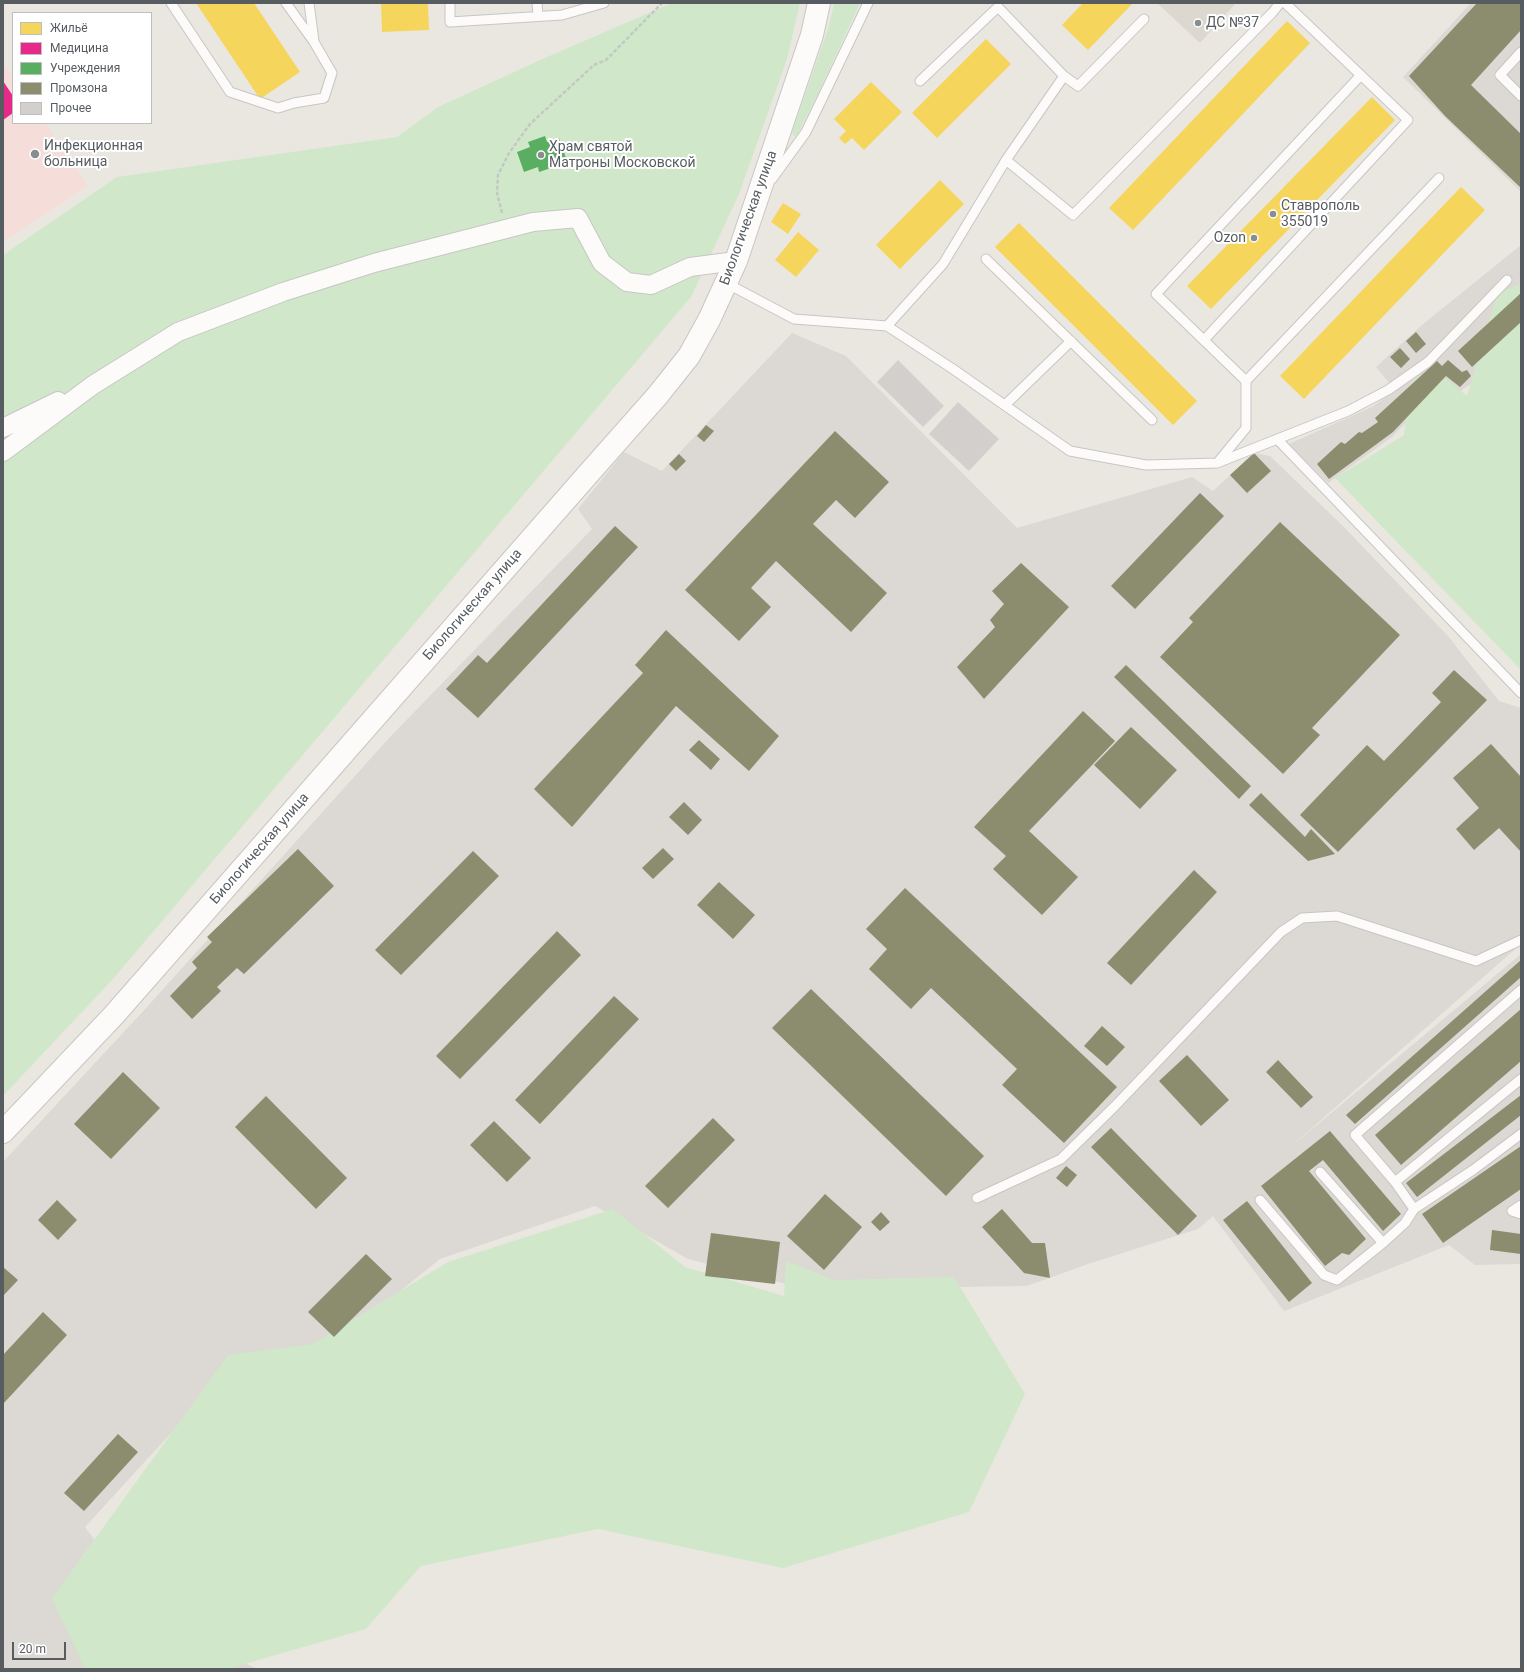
<!DOCTYPE html>
<meta charset="utf-8">
<style>
body{margin:0}
#map{position:relative;width:1524px;height:1672px;overflow:hidden;background:#eae7e0;font-family:Roboto,sans-serif}
canvas{display:block}
.frame{position:absolute;inset:0;border:4px solid #575c61;pointer-events:none}
.legend{position:absolute;left:12px;top:12px;width:140px;height:112px;box-sizing:border-box;background:#fff;border:1px solid #bcbec0;margin:0;padding:5px 7px;list-style:none;font-size:12px;color:#575c61}
.legend li{display:flex;align-items:center;gap:8px;height:20px}
.legend b{width:20px;border:1px solid #bcbec0}
.scale{position:absolute;left:12px;top:1642px;width:54px;height:18px;box-sizing:border-box;border:2px solid #575c61;border-top:0;padding-left:5px;font-size:12px;line-height:14px;white-space:nowrap;color:#575c61;-webkit-text-stroke:3px #fff;paint-order:stroke}
</style>
<div id="map">
<canvas width="1524" height="1672"></canvas>
<div class="frame"></div>
<ul class="legend">
<li><b style="height:11px;background:#f6d55c"></b>Жильё</li>
<li><b style="height:11px;background:#e7298a"></b>Медицина</li>
<li><b style="height:11px;background:#5aae61"></b>Учреждения</li>
<li><b style="height:11px;background:#8c8c6e"></b>Промзона</li>
<li><b style="height:11px;background:#d2cfcc"></b>Прочее</li>
</ul>
<div class="scale">20 m</div>
</div>
<script>
const g = document.querySelector('canvas').getContext('2d');
g.lineJoin = 'round';
function paint(path, color) { g.fillStyle = color; g.fill(path, 'evenodd'); }
function stroke(path, color, width, dash) { g.strokeStyle = color; g.lineWidth = width; g.lineCap = dash ? 'butt' : 'round'; g.setLineDash(dash || []); g.stroke(path); }
function label(font, color, halo, rows, align = 'center') {
  g.font = font + ' Roboto,sans-serif'; g.lineWidth = 4; g.setLineDash([]); g.textBaseline = 'middle'; g.strokeStyle = halo; g.fillStyle = color; for (const [text, x, y, turn = 0] of rows) {
    g.save(); g.translate(x, y); g.rotate((+turn || 0) * Math.PI / 180); g.textAlign = isNaN(turn) ? turn : align; if (halo) g.strokeText(text, 0, 0); g.fillText(text, 0, 0); g.restore();
  }
}
paint(new Path2D(`
 M1471 3H1521V192L1403 77Z
 M1521 245V330L1483 376 1458 393 1444 383 1392 437 1328 483 1289 444 1372 407 1395 390 1376 367 1422 325Z
 M792 333 846 356 1017 528 1192 477 1213 491 1254 453 1270 456 1343 526 1448 636 1499 701 1521 708V944L1287 1150 1521 954V1264L1475 1265 1449 1245 1284 1311 1213 1216 1198 1229 1088 1264 1027 1286 806 1289 688 1259 595 1206 440 1259 318 1357 237 1361 85 1527 150 1615 257 1669H3V1162L147 1007 390 737 592 529 578 509 624 452 662 471Z`), '#dcd8d3');
paint(new Path2D(`
 M1157 3H1236L1200 43Z`), '#dcd8cf');
paint(new Path2D(`
 M3 62 13 76V123H45L88 186 3 242Z`), '#f5deda');
paint(new Path2D(`
 M672 3H800L787 59 739 194 691 297 113 979 3 1096V255L117 177 397 137 438 107 547 57Z
 M834 3H860L817 96 797 135 794 136 792 132 829 26Z
 M1521 284V670L1335 478 1404 435 1408 405 1413 378 1437 371 1467 396 1497 294Z
 M613 1209 685 1267 784 1296 786 1261 834 1280 954 1277 1025 1394 969 1512 783 1568 598 1529 421 1566 366 1629 227 1669H85L52 1598 228 1355 313 1344 448 1262Z`), '#d0e8c9');
paint(new Path2D(`
 M196 3H254L300 72 260 99Z
 M381 3H428L429 30 382 32Z
 M1083 3H1133L1088 50 1062 25Z
 M1287 21 1310 43 1133 230 1109 208Z
 M986 39 1011 64 937 138 912 113Z
 M871 82 902 112 864 150 852 138 845 144 839 138 846 131 834 119Z
 M1372 97 1395 120 1211 309 1187 286Z
 M940 180 964 204 900 269 876 245Z
 M1461 187 1485 210 1304 399 1280 376Z
 M783 203 801 214 788 234 771 222Z
 M1019 223 1197 401 1173 425 995 247Z
 M798 232 819 250 796 277 775 260Z`), '#f6d55c');
paint(new Path2D(`
 M3 81 13 96V113L3 120Z`), '#e7298a');
paint(new Path2D(`
 M545 136 547 142 559 138 566 158 553 162 554 167 539 172 538 167 524 172 517 152 530 147 528 142Z`), '#5aae61');
paint(new Path2D(`
 M1477 3H1521V30L1471 85 1521 134V188L1445 116 1409 76Z
 M1521 293V322L1472 367 1458 351Z
 M1416 332 1426 344 1416 353 1406 341Z
 M1400 348 1410 359 1401 368 1390 357Z
 M1448 360 1462 372 1467 370 1471 376 1460 387 1446 376 1393 432 1329 479 1317 464 1341 442 1345 444 1359 432 1362 433 1378 422 1375 418 1437 361 1442 366Z
 M706 425 714 431 704 442 697 436Z
 M835 431 889 482 855 518 836 500 813 524 887 593 851 632 776 561 751 588 771 607 739 641 685 590Z
 M1254 453 1271 471 1247 493 1230 475Z
 M679 454 686 461 676 471 669 464Z
 M1200 493 1224 516 1135 609 1111 586Z
 M1280 522 1400 635 1312 728 1320 735 1283 774 1160 657 1193 622 1189 618Z
 M615 526 638 547 478 718 446 689 478 655 487 663Z
 M1021 563 1069 607 984 699 957 667 995 627 990 620 1004 604 992 591Z
 M666 630 779 736 749 771 676 706 572 827 534 789 643 673 635 665Z
 M1126 665 1251 786 1239 799 1114 677Z
 M1454 670 1487 700 1338 852 1300 815 1367 745 1384 761 1441 702 1432 693Z
 M1083 711 1115 741 1029 831 1078 877 1042 915 993 869 1006 856 974 827Z
 M1131 727 1177 770 1140 809 1094 765Z
 M699 740 720 759 711 770 689 750Z
 M1491 744 1521 777V852L1499 828 1474 850 1456 829 1479 808 1453 778Z
 M1261 793 1305 837 1311 829 1335 854 1308 861 1249 805Z
 M684 802 702 820 688 835 669 817Z
 M663 848 674 859 653 879 642 868Z
 M298 849 334 886 244 974 237 968 217 987 221 991 192 1019 170 996 197 968 192 962 212 942 207 937Z
 M473 851 499 876 401 975 375 950Z
 M1194 870 1217 892 1131 985 1107 963Z
 M719 882 755 915 733 939 697 905Z
 M905 888 1117 1087 1064 1143 1002 1085 1017 1069 931 988 911 1009 869 969 887 949 866 929Z
 M557 931 581 955 460 1079 436 1056Z
 M1521 960V977L1355 1124 1346 1115Z
 M811 989 984 1156 946 1196 772 1028Z
 M614 996 639 1019 540 1124 515 1100Z
 M1521 1009V1061L1401 1165 1375 1135Z
 M1102 1026 1125 1047 1107 1066 1084 1046Z
 M1187 1055 1229 1100 1201 1126 1159 1081Z
 M1278 1060 1313 1097 1301 1108 1266 1072Z
 M123 1072 160 1108 111 1159 74 1124Z
 M1521 1095V1115L1417 1197 1406 1183Z
 M266 1096 347 1178 316 1209 235 1127Z
 M713 1118 735 1140 668 1208 645 1186Z
 M494 1121 531 1158 507 1182 470 1145Z
 M1111 1128 1197 1216 1178 1235 1091 1147Z
 M1330 1131 1401 1214 1383 1231 1323 1160 1309 1171 1366 1239 1349 1255 1342 1253 1325 1266 1261 1186Z
 M1521 1146V1189L1443 1243 1422 1214Z
 M1066 1166 1077 1175 1067 1187 1056 1178Z
 M825 1194 862 1227 824 1270 787 1236Z
 M57 1200 77 1220 58 1240 38 1220Z
 M1247 1201 1312 1283 1289 1302 1223 1220Z
 M1002 1209 1032 1243H1045L1050 1278 1024 1273 982 1227Z
 M881 1212 890 1222 880 1231 871 1222Z
 M1492 1230 1521 1234V1254L1490 1250Z
 M711 1233 780 1242 775 1284 705 1276Z
 M366 1254 392 1279 334 1337 308 1312Z
 M3 1267 18 1280 3 1296Z
 M43 1312 67 1335 3 1404V1355Z
 M118 1434 138 1452 84 1511 64 1493Z`), '#8c8c6e');
paint(new Path2D(`
 M898 360 944 406 923 427 877 382Z
 M958 402 999 439 969 471 929 434Z`), '#d2cfcc');
const service = new Path2D(`
 M171 3 230 92 278 108 294 103 324 98 332 73 314 42 286 3
 M309 3 314 41
 M450 3V22L562 15 604 3
 M537 3 538 16
 M1521 52 1500 75 1521 96
 M1064 76 1078 86 1144 19
 M920 81 998 7 1064 76 1006 160
 M772 179 806 132 868 3
 M986 259 1152 420
 M726 283 794 319 887 326 953 369 1070 451 1146 465 1217 463 1348 411 1388 390 1428 362 1507 280
 M887 326 943 264 1006 160 1073 215 1272 13 1280 3
 M1204 340 1408 120 1285 3
 M1246 381 1156 294 1361 75
 M1005 405 1071 341
 M1277 439 1521 693
 M1218 462 1246 428V381L1439 178
 M1320 1172 1383 1243
 M1395 1182 1521 1079
 M977 1198 1061 1159 1115 1106 1281 932 1302 918 1337 916 1476 961 1521 940
 M1260 1200 1324 1275 1337 1280 1383 1243 1405 1223 1414 1209 1473 1170 1521 1134
 M1521 1205 1512 1211 1521 1214
 M1414 1209 1395 1182 1355 1135 1521 990`);
const minor = new Path2D(`
 M3 428 58 401
 M3 452 93 385 178 332 283 292 374 263 533 222 578 218 602 263 627 282 651 285 690 267 736 261`);
const tertiary = new Path2D(`
 M3 1132 114 1015 589 473 658 395 689 356 709 320 736 261 812 35 819 3`);
stroke(service, '#c7c6c5', 11);
stroke(minor, '#c7c6c5', 20);
stroke(tertiary, '#c7c6c5', 24);
stroke(new Path2D(`
 M502 213 497 193 498 175 509 153 530 124 594 65 606 60 662 3`), '#c2c9c4', 2.5, [4, 2]);
stroke(service, '#fcfbfa', 9);
stroke(minor, '#fcfbfa', 18);
stroke(tertiary, '#fcfbfa', 22);
for (const [x, y, r, color] of [
 [1198,23,4,"#8a8d8d"],
 [35,154,5,"#8a8d8d"],
 [541,155,4,"#8a8d8d"],
 [1273,214,4,"#8a8d8d"],
 [1254,238,4,"#8a8d8d"]
]) { const dot = new Path2D(); dot.arc(x, y, r, 0, 2 * Math.PI); g.fillStyle = color; g.fill(dot); stroke(dot, '#fff', 1.5); }
label('14px', '#575c61', '#fff', [
 ["ДС №37",1206,23],
 ["Инфекционная",44,146],
 ["больница",44,162],
 ["Храм святой",549,147],
 ["Матроны Московской",549,163],
 ["Ставрополь",1281,206],
 ["355019",1281,222],
 ["Ozon",1246,238,"right"]
], 'left');
label('14px', '#575c61', '#fff', [
 ["Биологическая улица",749,218,-70],
 ["Биологическая улица",473,605,-49],
 ["Биологическая улица",260,849,-49]
]);
</script>
